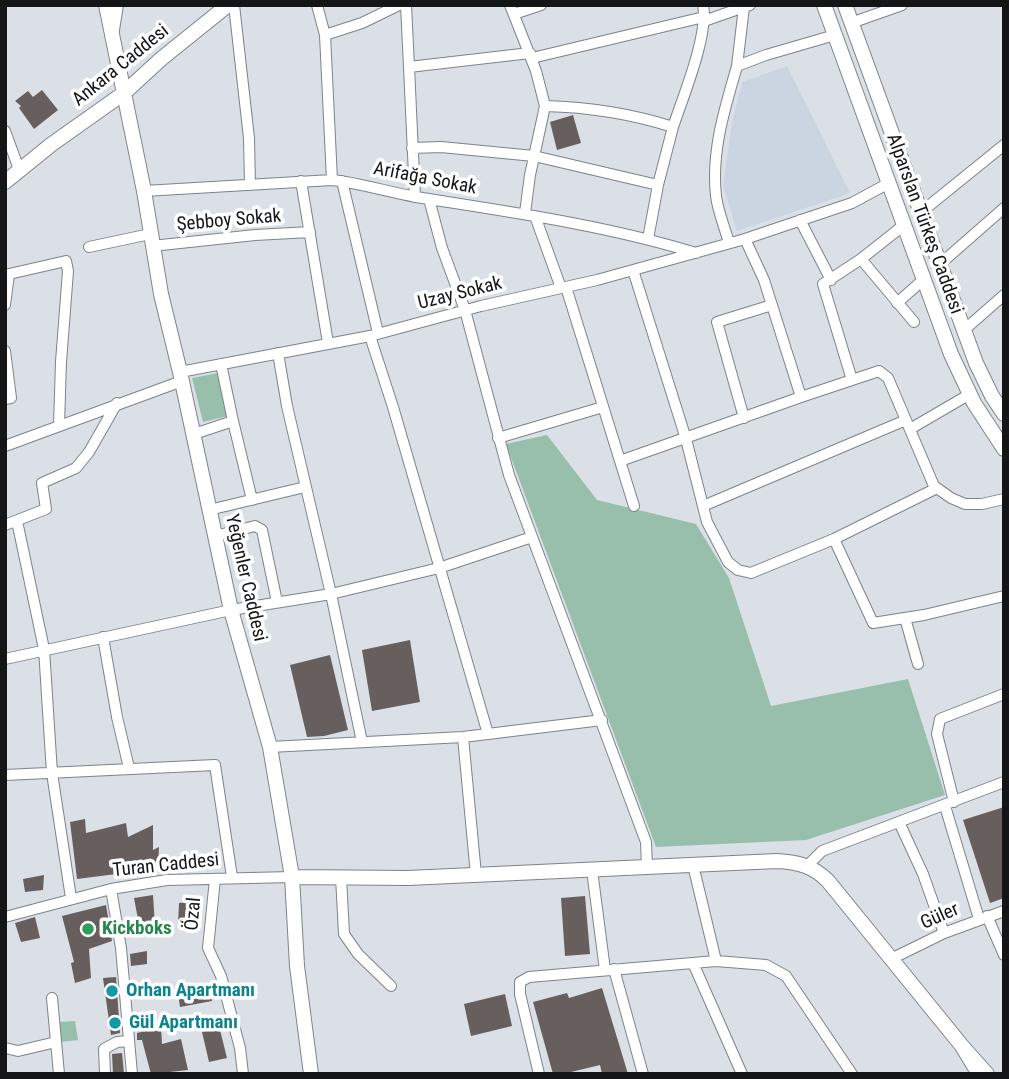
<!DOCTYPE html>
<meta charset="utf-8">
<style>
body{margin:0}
#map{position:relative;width:1009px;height:1079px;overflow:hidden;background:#dae0e6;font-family:"Roboto Condensed",sans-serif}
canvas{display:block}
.frame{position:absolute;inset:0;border:7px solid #131517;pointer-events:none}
</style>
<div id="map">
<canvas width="1009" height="1079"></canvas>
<div class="frame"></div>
</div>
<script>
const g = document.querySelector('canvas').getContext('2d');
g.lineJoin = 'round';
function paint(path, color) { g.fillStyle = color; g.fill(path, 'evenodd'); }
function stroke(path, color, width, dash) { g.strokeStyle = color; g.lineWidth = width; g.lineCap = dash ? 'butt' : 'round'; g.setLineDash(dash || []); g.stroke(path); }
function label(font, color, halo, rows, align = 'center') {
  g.font = font + ' "Roboto Condensed",sans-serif'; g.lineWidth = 7; g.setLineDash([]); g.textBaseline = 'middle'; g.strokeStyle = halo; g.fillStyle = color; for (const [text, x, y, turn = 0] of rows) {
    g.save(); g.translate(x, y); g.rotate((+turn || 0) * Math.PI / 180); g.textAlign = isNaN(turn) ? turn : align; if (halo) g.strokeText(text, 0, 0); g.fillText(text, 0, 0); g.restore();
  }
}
paint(new Path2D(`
 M787 66 850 193 737 231 723 186 732 122 742 82Z`), '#cad5e1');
paint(new Path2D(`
 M218 373 228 416 203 422 192 378Z
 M547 435 597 500 696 524 729 578 771 706 908 679 945 795 806 840 656 847 506 444Z
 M75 1021 78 1040 60 1042 58 1022Z`), '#98bfac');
paint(new Path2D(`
 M42 90 58 110 34 129 19 108 21 106 15 101 28 91 33 97Z
 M573 115 581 143 557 150 550 122Z
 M410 640 420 702 372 711 362 650Z
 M330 655 348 730 324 736 307 737 290 665Z
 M1004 807V898L990 903 963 820Z
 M85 819 86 833 126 823 128 837 153 825V850L159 847 158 867H131L132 872 77 879 70 822Z
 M44 875 43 890 25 892 23 879Z
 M153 895 155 926 140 930 134 898Z
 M585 896 590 954 565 956 561 898Z
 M192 902 191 924 178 925 179 903Z
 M106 905 112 941 89 949 91 978 75 983 71 963 74 962 62 916Z
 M35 917 40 938 21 942 15 923Z
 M147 951V964L131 966 130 954Z
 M116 977 120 1033 111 1035 103 978Z
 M602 988 628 1074H602L600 1065 563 1074H553L533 1002 567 993 569 998Z
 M208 989 212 1001 180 1007 178 993Z
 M505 994 512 1026 471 1036 464 1004Z
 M219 1026 227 1058 209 1062 202 1032Z
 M161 1027 162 1044 181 1039 188 1070 151 1074 142 1040H137V1033Z
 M122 1053 124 1074H113L112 1054Z`), '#675f5e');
const minor = new Path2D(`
 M234 5 249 138 250 185
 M317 5 325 35 332 180
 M406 5 409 67
 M510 5 536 71 545 106
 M514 14 541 5
 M704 21 744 7
 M851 23 902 5
 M114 30 118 5
 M325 35 362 23 399 5
 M532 58 704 17
 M737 66 744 7 750 5
 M673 127C683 97 709 34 703 5
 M5 131 20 172
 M412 148 441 147 534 156 658 185
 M301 181 328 343
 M342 181 378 333
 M144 191 332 180C360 183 388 192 416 197 510 212 605 225 696 253
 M415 197 409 67 530 53
 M429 199 442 248 465 310 509 475 646 842 647 867
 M525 213 530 175 545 106C588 107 632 114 673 127L658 185 648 239
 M920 213 1004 145
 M535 216 561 288
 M800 220 831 280
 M729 243C725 228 718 212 716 196 711 151 725 108 737 66L766 55 828 37
 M152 246 255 235 310 232
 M89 247 150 234
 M861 259 914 322
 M939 265 1004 208
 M633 270 686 439 707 522 728 562 738 570 751 573 834 539 937 488
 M566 287 634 506
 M897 303 924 279
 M5 305 9 274 66 261 68 271 61 362 59 425
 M963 331 1004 295
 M370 336 393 407 488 734
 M5 351 11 398 5 399
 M221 364 233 421
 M180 372 370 336 481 306 597 280 745 239 852 203 889 183
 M852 380 823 284 861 259 904 225
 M801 397 879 371 888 378 934 486 951 498 965 504H982L1004 499
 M744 418 717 322 772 305
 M910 429 970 394
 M194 434 233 421 252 500
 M498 438 603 407
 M5 446 182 381
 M620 461 801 397 764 280 745 239
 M703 506 906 420
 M209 510 305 487
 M17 521 44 649 52 773 71 898
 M5 525 46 509 42 483 76 468 89 452 117 403
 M215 536 255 526 262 530 277 602
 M834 539 873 623 924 615 1004 596
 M905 618 918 664
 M103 637 117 717 129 768
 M5 659 231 610 331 594 287 406 278 353
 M463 737 476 875
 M362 742 331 594 439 568 532 537
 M270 747 463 737 602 720
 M5 775 215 765 232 877
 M954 802 937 734 940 719 1004 694
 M945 806 979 919
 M899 822 923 874 944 933
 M693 865 716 961
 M807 866 822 851 1004 782
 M592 870 605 970
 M341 877 344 934 358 954 391 986
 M215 879 208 948 221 976 240 1048 243 1074
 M111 889 121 948 132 1074
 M987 916 1004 955
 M5 917 111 889 167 880 292 877
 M891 959 944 933 1004 911
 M693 963 742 1074
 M614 969 643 1074
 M52 998 59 1074
 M5 1048 18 1051 56 1042
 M105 1074 104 1049 117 1042 129 1041
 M539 1074 520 994V982L529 977 716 961 766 965 786 976 852 1074`);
const tertiary = new Path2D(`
 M106 5 144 191 161 294 180 372 231 610 270 747 292 877 297 966 311 1074
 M824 5 951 354 974 403 1004 449
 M845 5 976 363 992 396 1004 414
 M5 182 52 144 124 93 161 59 228 5
 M292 877 408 878 777 861C798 862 813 866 828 881L962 1046
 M979 1074 962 1046 987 1074`);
stroke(minor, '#7e8388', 12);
stroke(tertiary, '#7e8388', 16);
stroke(minor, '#fff', 10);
stroke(tertiary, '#fff', 14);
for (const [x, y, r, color] of [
 [88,929,7,"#2e9e5b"],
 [112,991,7,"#0f9aa8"],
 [115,1023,7,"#0f9aa8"]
]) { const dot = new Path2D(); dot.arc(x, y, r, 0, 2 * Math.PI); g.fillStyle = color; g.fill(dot); stroke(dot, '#fff', 2.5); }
label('19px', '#131517', '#fff', [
 ["Ankara Caddesi",121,66,-39],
 ["Arifağa Sokak",425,179,11],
 ["Şebboy Sokak",229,221,-5],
 ["Alparslan Türkeş Caddesi",924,224,70],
 ["Uzay Sokak",460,294,-14],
 ["Yeğenler Caddesi",245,578,77],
 ["Turan Caddesi",166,866,-6],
 ["Özal",194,914,-85],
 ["Güler",940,917,-24]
]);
label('bold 19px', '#27864d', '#fff', [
 ["Kickboks",102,929]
], 'left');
label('bold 19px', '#0d838f', '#fff', [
 ["Orhan Apartmanı",126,991],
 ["Gül Apartmanı",129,1023]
], 'left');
</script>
